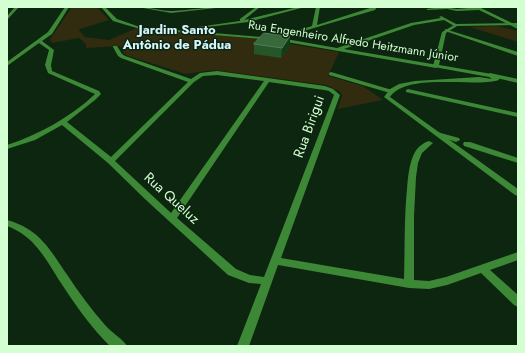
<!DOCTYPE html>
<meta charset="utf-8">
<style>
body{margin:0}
#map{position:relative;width:525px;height:353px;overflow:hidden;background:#0d260f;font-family:Jost,sans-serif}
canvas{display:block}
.frame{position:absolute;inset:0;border:8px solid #d3ffd3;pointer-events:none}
</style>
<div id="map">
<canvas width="525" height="353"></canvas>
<div class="frame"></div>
</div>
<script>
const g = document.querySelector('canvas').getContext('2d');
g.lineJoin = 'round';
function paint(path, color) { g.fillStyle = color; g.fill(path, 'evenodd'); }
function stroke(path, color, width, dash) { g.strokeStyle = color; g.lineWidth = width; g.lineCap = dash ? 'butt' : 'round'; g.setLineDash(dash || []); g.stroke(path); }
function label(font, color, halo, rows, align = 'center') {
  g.font = font + ' Jost,sans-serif'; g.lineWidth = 3; g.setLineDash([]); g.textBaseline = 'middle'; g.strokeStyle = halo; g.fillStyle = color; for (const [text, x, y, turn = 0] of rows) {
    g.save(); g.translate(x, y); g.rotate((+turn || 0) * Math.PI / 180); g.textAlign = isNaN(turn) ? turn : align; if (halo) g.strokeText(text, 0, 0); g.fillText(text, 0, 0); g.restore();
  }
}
paint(new Path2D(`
 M72 7H97L109 20 80 29 79 30 85 37 109 40 137 28 254 38 339 52 328 76 363 86 383 100 338 109 342 95 339 91 326 85 214 70 186 74 128 56 124 54 122 49 120 46 86 48V44L79 38 52 43 50 39Z
 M497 26 518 31V42L470 27Z`), '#312b10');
paint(new Path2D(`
 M437 132 459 138 460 140 456 142 435 135 434 134Z`), '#3d8836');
paint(new Path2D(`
 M15 7H19L7 20V16Z
 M65 7H69L52 34 42 41 54 50 51 65 52 71 99 91 101 94 95 100 67 122 111 157 188 82 121 58 118 56 113 47V46H117L122 54 125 56 191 79 200 73 217 71 325 86 333 89 340 95 281 258 404 279C405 249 404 219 407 189 408 177 409 163 415 152 418 147 423 143 429 141L433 143 422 153 418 163 416 177 414 216V280L429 281 446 277 518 252V260L490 270 518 295V307L514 305 481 273 447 285 429 289 409 288 278 265 249 346H237L261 284 249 283 228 275 146 200 108 163 62 125 35 140 7 149V145C38 135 71 117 95 94L48 73 45 65 49 50 39 43 7 66V62L48 32ZM217 75 264 81 171 213 115 161 194 82 203 76ZM269 82 324 90 329 91 334 95 264 277 250 275 236 269 177 218Z
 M101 7H105L117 19 140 27 274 38 312 26 316 7H320L317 25 373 7H377L375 10 280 38 337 48 411 23 441 18 439 17 441 16 458 25 454 26 444 20 414 25 344 49 438 65 439 66 436 68 275 40 140 29 113 21Z
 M138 7C150 7 161 11 172 11 190 10 207 7 225 7L171 13Z
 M256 7H260L244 20 298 7H305L248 22 192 29 190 28 240 21V19Z
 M443 7 457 9 479 7 518 26V29L479 10 457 11 447 9 428 10 426 9Z
 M445 29 518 52V56L445 31Z
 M331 72 392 90 393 91 390 93 329 75V73Z
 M490 73 518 79V83L488 76 487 75Z
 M408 89 518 113V117L406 92V90Z
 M464 142H470L518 158V163L464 146 463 144Z
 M7 220C40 229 50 250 68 276 79 293 92 310 105 325 111 332 124 340 127 346H110L104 340C88 323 74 303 61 283 46 260 35 236 7 226Z`), '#3d8836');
paint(new Path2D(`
 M518 23V25L457 26 446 33 439 65 492 74 499 78V80C473 88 408 72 390 97L518 189V196L515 195 384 97 390 89 399 84 415 81 479 77 492 79 489 77 434 67 433 66 442 32 456 24Z`), '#3d8836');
paint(new Path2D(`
 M290 36V46L281 58 254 54V44Z`), '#255629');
paint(new Path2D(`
 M290 36V46L281 58 282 48Z`), '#143b17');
const building = new Path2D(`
 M264 33 290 36 282 48 254 44Z`);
paint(building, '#38683b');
stroke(building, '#508053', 1);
label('12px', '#d3ffd3', '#0d260f', [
 ["Rua Engenheiro Alfredo Heitzmann Júnior",353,42,9]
]);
label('bold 13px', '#d5f5ff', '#0d260f', [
 ["Jardim Santo",177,31],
 ["Antônio de Pádua",177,46]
]);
label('14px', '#d3ffd3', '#0d260f', [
 ["Rua Birigui",310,127,-70],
 ["Rua Queluz",171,199,42]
]);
</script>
